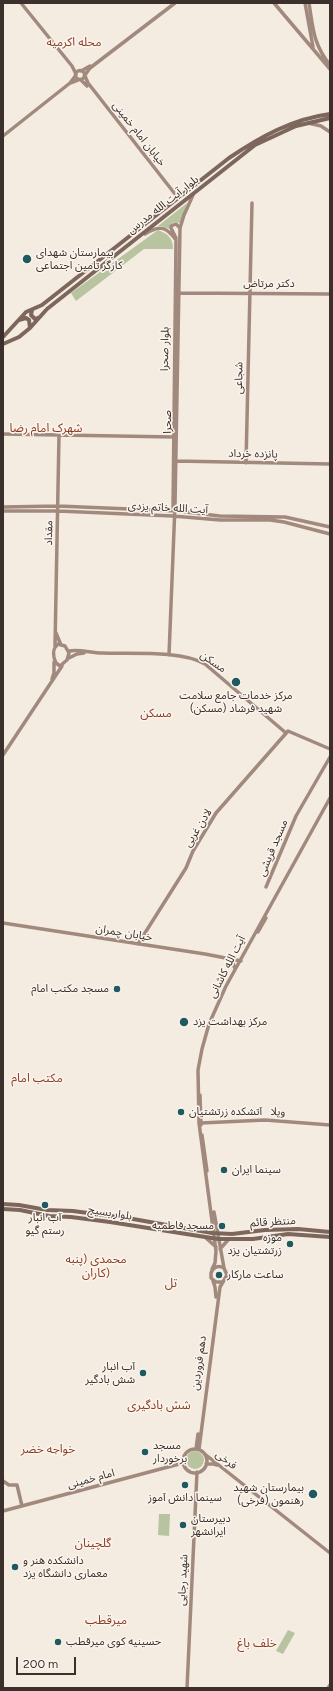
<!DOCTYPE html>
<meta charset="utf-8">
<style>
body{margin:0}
#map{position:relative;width:333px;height:1691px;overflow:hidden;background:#f4ebe1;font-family:Figtree,sans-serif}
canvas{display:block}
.frame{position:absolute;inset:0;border:4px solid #3b302b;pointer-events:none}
.scale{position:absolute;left:16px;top:1657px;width:60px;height:18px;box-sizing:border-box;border:2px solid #3b302b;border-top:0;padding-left:5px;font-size:12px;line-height:14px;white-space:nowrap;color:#3b302b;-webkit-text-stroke:3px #fbf5ee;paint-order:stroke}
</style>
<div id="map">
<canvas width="333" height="1691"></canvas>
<div class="frame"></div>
<div class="scale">200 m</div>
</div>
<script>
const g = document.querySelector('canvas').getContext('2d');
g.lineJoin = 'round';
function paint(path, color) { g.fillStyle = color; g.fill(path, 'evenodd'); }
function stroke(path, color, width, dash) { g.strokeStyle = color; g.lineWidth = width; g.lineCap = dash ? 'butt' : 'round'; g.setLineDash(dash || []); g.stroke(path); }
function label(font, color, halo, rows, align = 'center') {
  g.font = font + ' Figtree,"Noto Sans Arabic",sans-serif'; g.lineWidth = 3; g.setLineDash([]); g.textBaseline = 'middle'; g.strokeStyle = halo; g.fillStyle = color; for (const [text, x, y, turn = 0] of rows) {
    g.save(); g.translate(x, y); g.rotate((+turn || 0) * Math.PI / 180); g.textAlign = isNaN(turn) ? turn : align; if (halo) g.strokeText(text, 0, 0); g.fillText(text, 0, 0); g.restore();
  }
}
paint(new Path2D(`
 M187 203 180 223 175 222 170 225 169 229 161 226H158Z
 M158 230C168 234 173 238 173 249H144L76 301 71 293Z
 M186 1460a9 9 0 1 1 18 0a9 9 0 1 1-18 0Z
 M159 1514H170L169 1536 158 1535Z
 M288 1630 295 1633 283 1654 276 1651Z`), '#b8c4a0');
stroke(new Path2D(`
 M21 3 72 66 76 74
 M274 3 330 69
 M305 3 313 47
 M309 3C313 28 313 44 330 65
 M75.5 75a4.5 4.5 0 1 1 9 0a4.5 4.5 0 1 1-9 0Z
 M81 71 90 66
 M76 75 70 83 78 80
 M85 75 90 68 175 3
 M85 76 88 83 175 194 178 196 182 195
 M81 80 87 86
 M308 123 321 126 330 132
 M3 136 70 83
 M145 234C159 225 166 226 176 240L173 510
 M176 238 171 228V226L176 224 180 228
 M179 293 330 294
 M3 434 174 437
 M176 461 330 464
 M246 463 252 203
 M3 507 58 506 178 511 220 516 285 517 330 527
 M3 511H58L173 516 220 520H270L284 522 330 534
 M56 633 61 645
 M58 644 65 646 69 653 67 660 60 666 56 663C53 657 52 649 58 644Z
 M55 646 59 435
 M69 651C80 649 91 653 102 653 131 654 182 650 205 664L286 733
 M169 655 175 505 180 228 184 215 193 195
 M69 658 77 654 84 653
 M52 679 54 673V662
 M3 755 62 666
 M266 887 296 816 330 757
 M3 923 205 954 241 961
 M258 932 266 918
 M138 944 186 868 193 851 216 813 288 731 330 749
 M230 960 233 963 235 969
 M200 1095 201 1125
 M201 1123 265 1120 330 1125
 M202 1135 207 1171
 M214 1212 224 1268
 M206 1238 216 1247
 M220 1249 228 1240
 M212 1269 215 1263 216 1251 199 1123 198 1070 202 1049 209 1024 226 986 330 798
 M213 1281 215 1287 216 1297
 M196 1449 198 1434
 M199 1449 220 1287 227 1275 224 1268C218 1265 213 1267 211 1273V1278L216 1282H222
 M183 1461a12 12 0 1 1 24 0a12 12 0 1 1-24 0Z
 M206 1455 330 1553
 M206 1464H214L217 1465
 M3 1481 9 1485H17L22 1506
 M3 1511 183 1463
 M187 1688 197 1472
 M328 1688 330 1685`), '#a18a7d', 3.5);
stroke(new Path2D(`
 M32 310 31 315 35 319 40 317
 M19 320 26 318 29 320 30 328
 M3 337 26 312 42 305 229 158C260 137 292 119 330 114
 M3 344 19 337 30 328 47 309 255 145 296 126 330 118
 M3 1204 19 1205 47 1210 73 1211 133 1219 212 1233 232 1234 265 1230 298 1229 330 1232
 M3 1209 20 1210 49 1216 71 1217 110 1222 218 1239H253L288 1234 330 1237`), '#7d675c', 4);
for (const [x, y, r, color] of [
 [27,259,5,"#1f5a5e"],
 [236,682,5,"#1f5a5e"],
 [117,989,4,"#1f5a5e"],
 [184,1022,5,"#1f5a5e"],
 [181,1112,4,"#1f5a5e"],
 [224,1170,4,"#1f5a5e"],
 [45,1205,4,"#1f5a5e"],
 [222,1226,4,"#1f5a5e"],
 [290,1244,4,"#1f5a5e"],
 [219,1275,4,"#1f5a5e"],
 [143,1373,4,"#1f5a5e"],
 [145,1452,4,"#1f5a5e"],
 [185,1485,4,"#1f5a5e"],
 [313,1494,5,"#1f5a5e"],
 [183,1525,4,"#1f5a5e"],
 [15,1567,4,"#1f5a5e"],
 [58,1642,4,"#1f5a5e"]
]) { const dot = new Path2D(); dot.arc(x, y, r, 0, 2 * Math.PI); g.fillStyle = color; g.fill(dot); stroke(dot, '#fbf5ee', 1.5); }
label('11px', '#3b302b', '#fbf5ee', [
 ["خیابان امام خمینی",139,134,52],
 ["بلوار آیت الله مدرس",163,205,-38],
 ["دکتر مرتاض",269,284],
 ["بلوار صحرا",165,349,-89],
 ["شجاعی",239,378,-89],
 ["صحرا",168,422,-90],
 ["پانزده خرداد",253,454,1],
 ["آیت الله خاتم یزدی",168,508,3],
 ["مقداد",49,533,-89],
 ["مسکن",213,662,35],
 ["لادن غربی",198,828,-58],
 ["مسجد قریشی",273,848,-67],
 ["خیابان چمران",124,933,9],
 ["آیت الله کاشانی",227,967,-63],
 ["ویلا",278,1112,3],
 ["بلوار بسیج",110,1213,9],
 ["منتظر قائم",273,1222,-3],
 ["دهم فروردین",199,1363,-82],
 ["فرخی",226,1460,37],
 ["امام خمینی",91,1479,-15],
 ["شهید رجایی",183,1580,-87]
]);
label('11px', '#3b302b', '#fbf5ee', [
 ["بیمارستان شهدای",36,253],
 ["کارگر تامین اجتماعی",36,266],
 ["مرکز خدمات جامع سلامت",236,696,"center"],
 ["شهید فرشاد (مسکن)",236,709,"center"],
 ["مسجد مکتب امام",109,989,"right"],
 ["مرکز بهداشت یزد",193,1022],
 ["آتشکده زرتشتیان",189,1112],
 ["سینما ایران",232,1170],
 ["آب انبار",45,1218,"center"],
 ["رستم گیو",45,1231,"center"],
 ["مسجد فاطمیه",214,1226,"right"],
 ["موزه",282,1238,"right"],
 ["زرتشتیان یزد",282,1251,"right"],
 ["ساعت مارکار",227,1275],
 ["آب انبار",135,1367,"right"],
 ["شش بادگیر",135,1380,"right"],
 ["مسجد",153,1446],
 ["برخوردار",153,1459],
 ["بیمارستان شهید",304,1488,"right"],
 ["رهنمون (فرخی)",304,1501,"right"],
 ["سینما دانش آموز",185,1498,"center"],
 ["دبیرستان",191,1519],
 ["ایرانشهر",191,1532],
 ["دانشکده هنر و",23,1561],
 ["معماری دانشگاه یزد",23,1574],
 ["حسینیه کوی میرقطب",66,1642]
], 'left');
label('12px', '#8c3b22', '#fbf5ee', [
 ["محله اکرمیه",74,42],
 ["شهرک امام رضا",46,428],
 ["مسکن",156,713],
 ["مکتب امام",37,1078],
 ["محمدی (پنبه",96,1259],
 ["کاران)",96,1273],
 ["تل",171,1283],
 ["شش بادگیری",159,1405],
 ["خواجه خضر",48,1449],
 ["گلچینان",93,1543],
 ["میرقطب",106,1620],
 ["خلف باغ",257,1643]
]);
</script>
